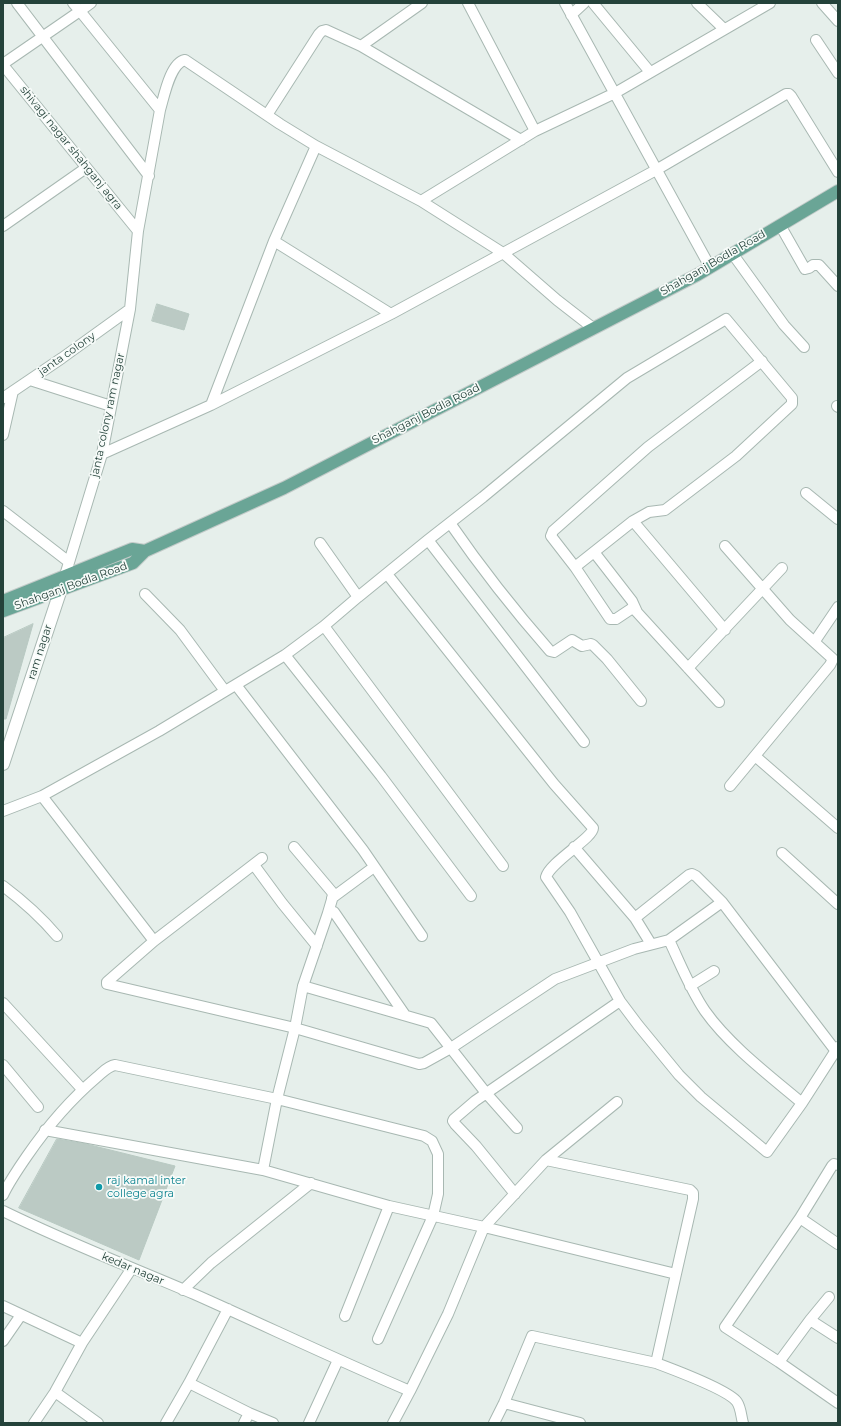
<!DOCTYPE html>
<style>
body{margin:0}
#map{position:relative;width:841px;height:1426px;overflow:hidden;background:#e6efeb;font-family:Montserrat,sans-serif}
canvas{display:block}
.frame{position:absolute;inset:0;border:4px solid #24423a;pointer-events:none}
</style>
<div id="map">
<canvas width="841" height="1426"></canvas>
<div class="frame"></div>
</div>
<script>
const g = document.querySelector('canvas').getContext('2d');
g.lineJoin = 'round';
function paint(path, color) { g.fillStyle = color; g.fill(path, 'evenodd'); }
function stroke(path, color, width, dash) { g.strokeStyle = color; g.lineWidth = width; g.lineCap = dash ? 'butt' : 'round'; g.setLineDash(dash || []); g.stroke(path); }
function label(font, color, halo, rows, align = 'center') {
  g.font = font + ' Montserrat,sans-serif'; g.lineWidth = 3.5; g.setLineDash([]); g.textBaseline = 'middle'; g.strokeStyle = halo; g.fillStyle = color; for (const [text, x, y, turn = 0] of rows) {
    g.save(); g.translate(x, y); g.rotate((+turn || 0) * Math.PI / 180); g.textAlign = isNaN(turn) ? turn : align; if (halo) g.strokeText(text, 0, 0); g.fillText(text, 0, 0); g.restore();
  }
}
const building = new Path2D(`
 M157 304 189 314 184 330 152 321Z
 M33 624 6 719H3V638Z
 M57 1139 86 1144 175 1166 139 1260 19 1208Z`);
paint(building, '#bbcac4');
stroke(building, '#b8c9c2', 1);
const minor = new Path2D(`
 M17 3 149 176
 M91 3 80 11 160 110 138 231
 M468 3 535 131
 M565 3 710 267
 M593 3 650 72
 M697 3 724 29
 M822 3 838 21
 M571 15 584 3
 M816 40 838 73
 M361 46 422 3
 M3 64 80 11 73 3
 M3 65 138 231 130 309 102 454 63 582
 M160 110C164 97 170 63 185 60L280 124 316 146
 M267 115 319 34 322 31 326 30 361 46 521 140
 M421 201 503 253 557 300 593 328
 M780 225 805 269 809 268 813 265H819L838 286
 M3 226 86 168
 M274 241 391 314
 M732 253 784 325 804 347
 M30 380 111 406
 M3 398 62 358 130 309
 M211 405 274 241 316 146 421 201 535 131 615 93 770 3
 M837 406 838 407
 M3 435 13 391
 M102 454 211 405 391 314 656 170 786 94H789L791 96 838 172
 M806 493 838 519
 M3 511 69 562
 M633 521 725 630
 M450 523C481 568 514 610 550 651L554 652 572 640 582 646 591 644 593 645 607 659 641 701
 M428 540 584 742
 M320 543 358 597
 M725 546 790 620 833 659 830 665 730 786
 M594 552 632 601 637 612
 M387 574 554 784 593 828C593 838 550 862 546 877L570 912 620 1001 638 1025 679 1075 701 1097 767 1152 802 1103 838 1047
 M145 594 180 630 225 691
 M324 626 503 866
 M815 641 838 607
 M285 655 381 776 471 896
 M688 668 782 568
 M236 685 363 850 422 936
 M719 702 635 610 631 609 616 619H610L575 567 551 536 553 531 648 447 762 361
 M755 756 838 828
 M42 796 154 941
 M3 811 42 796 159 731 285 655 324 626 358 597 428 540 483 497 627 378 726 319 792 398V404L736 456 665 510 649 512 633 521 575 567
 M294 847 332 892 333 896 328 913
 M574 847 635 918 651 944
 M782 853 838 904
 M262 858 154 941 107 982V984L295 1028 419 1064 424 1063 451 1048 555 979 634 949 669 940 722 902
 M254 865 282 903 317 946
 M3 886C23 901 41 917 57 936
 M332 898 374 867
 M635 918 689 875 692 874 696 876 722 902 835 1050
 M669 940C680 963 690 989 705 1011 729 1045 770 1076 802 1103
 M303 986 431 1023 486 1093 517 1128
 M690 986 714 971
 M3 1003 82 1089
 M3 1065 38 1107
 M45 1130 263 1170 389 1206 484 1227 676 1274 656 1363 532 1336 504 1403 494 1423
 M546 1160 690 1190 693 1193V1199L676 1274
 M838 1165 834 1164 832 1166 800 1218 725 1327 779 1362 838 1403
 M263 1170 277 1099 295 1028 303 986 328 913 331 911 334 912 405 1015
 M515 1194 476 1146 455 1124 453 1121 454 1119 475 1101 620 1001
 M3 1195C9 1182 18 1169 27 1156 47 1127 70 1100 97 1077 103 1072 108 1066 115 1065L277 1099 424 1136 432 1141 438 1154V1194L433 1216 378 1339
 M3 1211C66 1242 131 1267 194 1294 266 1326 337 1360 410 1391L393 1423
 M800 1218 838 1244
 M183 1290 211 1263 311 1183
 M3 1306 82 1343
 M345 1316 389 1206
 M810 1320 838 1338
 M3 1341 21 1315
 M779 1362 810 1320 829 1297
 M656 1363C672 1369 729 1390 737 1402 741 1408 741 1416 743 1423
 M189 1383 249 1413 244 1423
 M410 1391 448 1314 484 1227 546 1160 617 1102
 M55 1392 98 1423
 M504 1403 580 1423
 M249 1413 273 1423
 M34 1423 55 1392 82 1343 132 1268
 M166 1423 189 1383 228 1309
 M309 1423 338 1360`);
const tertiary = new Path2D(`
 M3 764 61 589`);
const primary = new Path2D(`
 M3 601 132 549 145 551
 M3 611 133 563 145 551 284 488 697 275 838 191`);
stroke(minor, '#a8b8b2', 12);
stroke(tertiary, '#a8b8b2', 14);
stroke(primary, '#c2cac8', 14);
stroke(minor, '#fff', 10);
stroke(tertiary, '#fff', 12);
stroke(primary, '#6aa596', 12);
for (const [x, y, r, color] of [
 [99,1187,4,"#0f9aa8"]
]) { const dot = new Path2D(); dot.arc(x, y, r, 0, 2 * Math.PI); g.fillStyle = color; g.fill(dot); stroke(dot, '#f7fbf9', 1.5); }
label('11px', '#24423a', '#f7fbf9', [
 ["shivagi nagar shahganj agra",71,148,51],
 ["Shahganj Bodla Road",713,263,-30],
 ["janta colony",67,354,-35],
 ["Shahganj Bodla Road",426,414,-27],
 ["janta colony ram nagar",108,415,-78],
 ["Shahganj Bodla Road",71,586,-20],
 ["ram nagar",40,652,-72],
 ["kedar nagar",133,1269,23]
]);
label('11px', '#0d838f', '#f7fbf9', [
 ["raj kamal inter",107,1181],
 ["college agra",107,1194]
], 'left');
</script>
